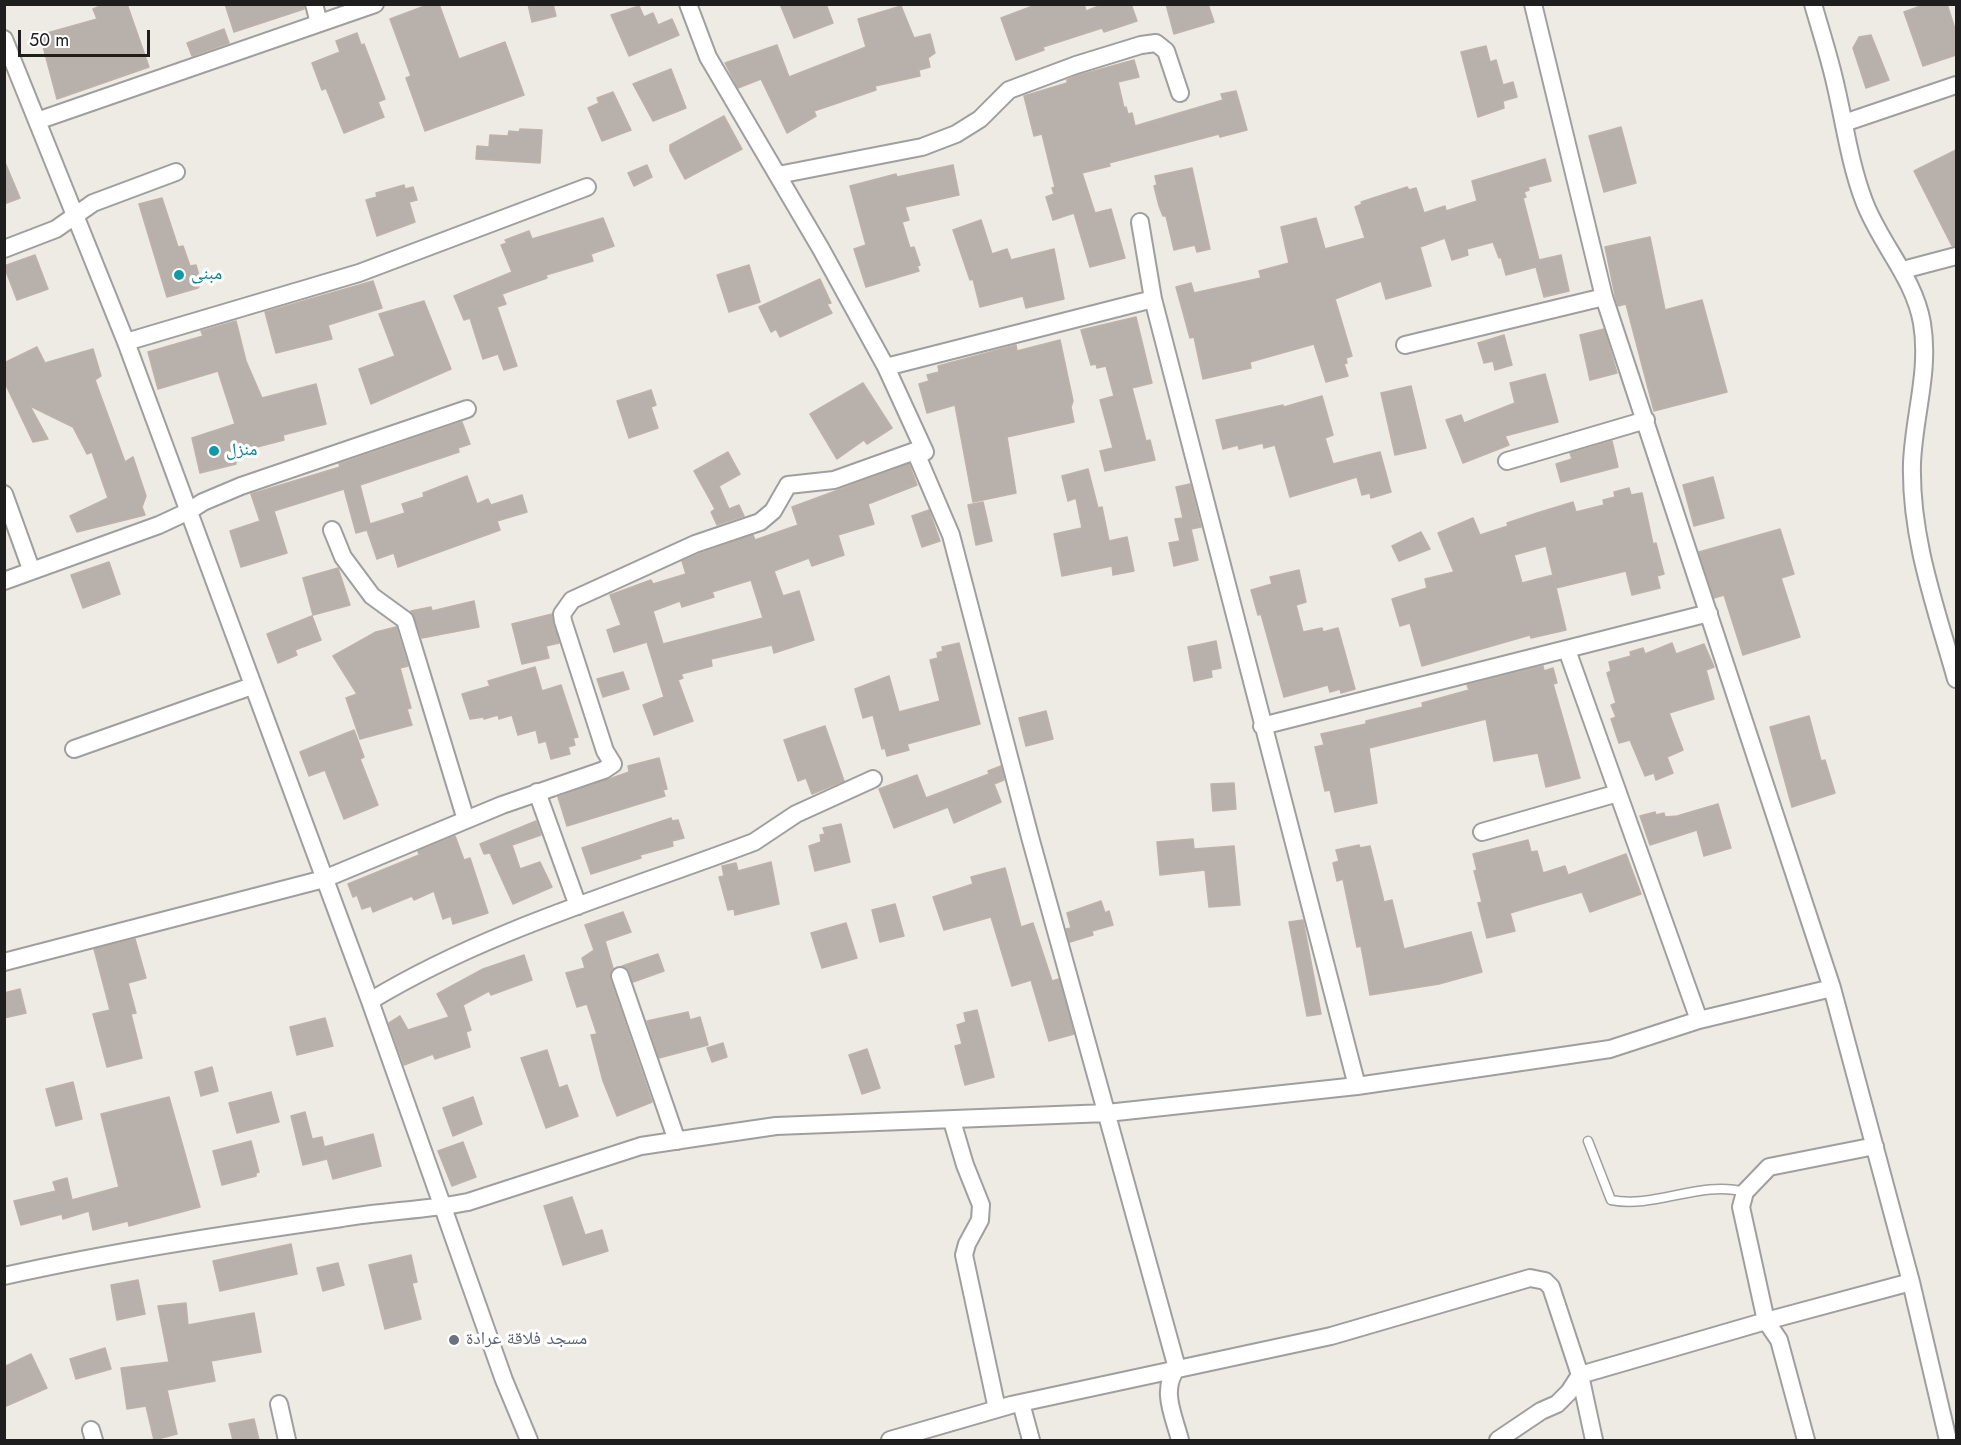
<!DOCTYPE html>
<meta charset="utf-8">
<style>
body{margin:0}
#map{position:relative;width:1961px;height:1445px;overflow:hidden;background:#eeebe5;font-family:Jost,sans-serif}
canvas{display:block}
.frame{position:absolute;inset:0;border:6px solid #1e1e1e;pointer-events:none}
.scale{position:absolute;left:18px;top:30px;width:132px;height:27px;box-sizing:border-box;border:3px solid #1e1e1e;border-top:0;padding-left:8px;font-size:18px;line-height:21px;white-space:nowrap;color:#1e1e1e;-webkit-text-stroke:4px #fff;paint-order:stroke}
</style>
<div id="map">
<canvas width="1961" height="1445"></canvas>
<div class="frame"></div>
<div class="scale">50 m</div>
</div>
<script>
const g = document.querySelector('canvas').getContext('2d');
g.lineJoin = 'round';
function paint(path, color) { g.fillStyle = color; g.fill(path, 'evenodd'); }
function stroke(path, color, width, dash) { g.strokeStyle = color; g.lineWidth = width; g.lineCap = dash ? 'butt' : 'round'; g.setLineDash(dash || []); g.stroke(path); }
function label(font, color, halo, rows, align = 'center') {
  g.font = font + ' Jost,"Noto Naskh Arabic",sans-serif'; g.lineWidth = 6; g.setLineDash([]); g.textBaseline = 'middle'; g.strokeStyle = halo; g.fillStyle = color; for (const [text, x, y, turn = 0] of rows) {
    g.save(); g.translate(x, y); g.rotate((+turn || 0) * Math.PI / 180); g.textAlign = isNaN(turn) ? turn : align; if (halo) g.strokeText(text, 0, 0); g.fillText(text, 0, 0); g.restore();
  }
}
const building = new Path2D(`
 M105 4H127L149 67 57 99 40 35 97 19 93 9Z
 M225 4H304V9L234 32Z
 M430 4H439L459 59 505 42 524 95 425 131 406 78 411 76 390 19Z
 M528 4H553L556 16 532 22Z
 M780 4H826L833 23 794 38Z
 M1038 4H1084L1086 11 1104 4H1131L1137 21 1104 32 1102 28 1043 47 1044 50 1016 60 1001 18Z
 M1166 4H1208L1214 22 1174 34Z
 M1926 4H1947L1956 32V55L1923 66 1904 12Z
 M639 6 644 17 653 13 658 25 672 19 679 35 629 56 611 15Z
 M901 6 914 38 930 34 935 53 928 58 930 67 919 70 920 76 875 86 876 90 814 111 816 116 787 133 761 79 738 88 725 63 777 45 789 77 866 47 858 19Z
 M224 29 229 43 192 56 187 43Z
 M357 33 361 45 364 44 385 99 378 102 384 117 344 133 326 88 322 90 312 63 340 52 336 41Z
 M1871 35 1889 80 1866 88 1853 48 1859 37Z
 M1486 46 1490 62 1496 60 1503 85 1513 82 1517 97 1503 101 1504 108 1478 117 1461 52Z
 M1134 60 1139 77 1118 82 1124 108 1126 107 1128 114 1132 113 1135 126 1223 100 1221 94 1236 91 1247 130 1220 137 1219 134 1109 163 1110 166 1082 173 1095 213 1111 209 1125 258 1090 267 1074 213 1053 220 1046 197 1054 194 1052 188 1055 187 1042 134 1034 136 1024 96 1067 83V80L1079 75Z
 M671 69 686 108 653 121 633 84Z
 M613 92 631 130 602 141 588 108 599 103 597 98Z
 M724 116 742 149 685 179 670 151V145Z
 M1621 127 1636 183 1604 192 1589 136Z
 M520 129 542 130 540 163 476 159 477 146 489 147 490 135 508 136 509 131 519 132Z
 M1956 150V246H1952L1914 171Z
 M1545 159 1551 181 1528 187 1529 190 1524 192 1526 197 1523 198 1539 260 1561 255 1569 291 1544 297 1536 267 1506 275 1501 257 1499 258 1493 242 1467 249 1468 255 1452 260 1445 238 1420 247 1431 286 1386 299 1381 281 1335 299 1352 356 1346 358 1347 363 1344 364 1348 376 1326 382 1314 344 1250 362 1251 368 1203 379 1194 337 1190 338 1176 287 1191 283 1194 293 1261 278 1259 271 1289 263 1281 227 1316 218 1325 249 1365 238 1355 207 1362 204 1361 202 1407 187 1409 190 1416 188 1424 213 1445 206 1446 211 1477 201 1472 181Z
 M4 160 20 198 4 204Z
 M647 165 652 177 634 186 628 173Z
 M953 165 959 195 905 207 909 220 902 222 910 248 914 247 920 265 917 266 919 271 866 287 854 249 866 245 850 186 896 174 897 177Z
 M1192 168 1210 249 1197 252 1195 245 1174 250 1166 216H1163L1159 206 1154 186 1157 185 1155 176Z
 M404 185 405 189 413 187 417 200 409 202 415 222 377 236 366 200 377 197 376 193Z
 M162 198 178 247 183 246 190 266 196 265 201 283 198 288 167 297 139 204Z
 M603 218 614 246 591 254 593 261 546 275 547 278 502 294 506 304 497 307 517 366 504 370 498 354 483 359 470 318 464 320 454 296 512 272 501 245 507 243 505 240 529 231 532 239Z
 M981 220 992 254 1007 249 1011 260 1054 249 1064 299 1026 308 1023 296 980 307 973 279 970 280 953 230Z
 M1650 237 1665 310 1702 300 1727 392 1654 411 1626 304 1618 306 1616 300 1605 247Z
 M35 255 48 289 17 300 4 266Z
 M749 265 760 302 729 312 717 275Z
 M820 279 831 303 827 304 832 313 780 337 776 329 771 332 759 307Z
 M373 281 382 308 328 325 332 339 276 353 265 312Z
 M424 301 451 369 371 404 359 369 395 356 379 314Z
 M1136 317 1152 383 1132 388 1146 441 1150 440 1155 460 1105 471 1100 451 1113 448 1100 400 1114 396 1106 366 1097 368 1096 364 1091 365 1081 330Z
 M236 321 246 361 262 398 316 384 326 424 283 435 284 440 234 453 236 464 200 473 192 438 235 424 218 371 158 389 148 352 203 336 201 331Z
 M1604 329 1617 373 1590 380 1580 335Z
 M1504 335 1512 365 1495 370 1493 361 1484 363 1478 343Z
 M1060 340 1073 401 1071 407 1074 422 1007 437 1016 493 973 502 955 405 927 413 919 384 929 381 927 375 939 372 938 366 1016 345 1017 351Z
 M37 347 45 363 93 349 101 376 95 380 125 462 133 457 146 496 142 507 145 515 77 532 70 516 108 498 92 452 87 454 73 427 30 406 48 439 33 442 4 381V363Z
 M1545 374 1558 422 1505 436 1509 445 1463 463 1446 420 1461 415 1464 423 1515 403 1510 383Z
 M863 383 892 428 867 444 864 440 837 459 810 414Z
 M1411 386 1426 448 1395 455 1381 393Z
 M651 390 656 405 651 407 658 428 629 438 617 401Z
 M1322 396 1333 435 1325 438 1333 464 1380 452 1391 492 1371 498 1370 493 1362 495 1357 477 1290 497 1275 445 1264 448 1263 443 1239 449 1238 445 1223 449 1216 420 1283 405 1284 407Z
 M462 422 470 444 458 448 459 452 360 485 370 524 405 513 402 504 424 497 423 493 467 476 477 504 488 499 491 505 522 495 527 512 497 521 500 530 398 567 394 553 377 559 367 530 356 533 344 489 274 511 287 553 241 567 230 531 260 521 251 494 340 467 339 464Z
 M1612 441 1618 467 1561 482 1556 464 1572 459 1570 453Z
 M728 452 740 474 719 486 729 509 739 505 744 516 717 525 711 512 715 509 694 471Z
 M909 464 917 485 868 504 874 524 838 535 844 555 812 566 809 558 774 571 783 596 799 591 814 640 774 653 772 645 711 659 712 666 681 674 683 678 678 680 693 721 654 735 643 705 664 697 647 642 614 652 607 630 621 625 610 595 651 580 653 584 686 574 682 561 699 554 753 535 755 540 798 525 792 507ZM751 580 763 618 663 644 653 611 680 601 682 607 714 597 712 592Z
 M1088 469 1098 508 1102 507 1109 541 1127 537 1134 571 1113 575 1112 566 1062 576 1054 534 1082 528 1076 498 1068 501 1062 476Z
 M1713 477 1724 518 1694 526 1683 485Z
 M1190 484 1201 527 1191 529 1198 560 1174 566 1169 543 1180 541 1175 519 1183 518 1176 487Z
 M1629 488 1631 495 1642 493 1653 544 1656 543 1664 574 1657 576 1660 588 1632 595 1626 571 1556 588 1546 546 1514 555 1522 583 1553 575 1566 630 1531 638 1530 635 1422 666 1410 623 1400 626 1392 599 1427 588 1425 579 1454 572 1438 533 1473 518 1480 535 1508 526 1507 523 1537 513 1573 502 1576 512 1604 505 1603 500 1615 497 1614 492Z
 M983 502 992 541 976 545 968 505Z
 M929 510 940 541 922 547 912 516Z
 M1780 529 1794 574 1781 578 1800 637 1743 655 1724 595 1714 598 1699 552Z
 M1421 532 1430 549 1399 561 1392 546Z
 M109 562 120 594 83 608 71 575Z
 M338 568 350 605 313 615 303 578Z
 M1299 570 1306 602 1296 605 1303 632 1322 628 1323 632 1338 628 1355 689 1341 693 1340 689 1330 692 1328 685 1284 697 1261 614 1258 615 1251 590 1272 584 1270 577Z
 M474 601 479 627 422 638 411 611 431 607 432 611Z
 M552 614 559 643 546 646 549 658 522 664 512 624Z
 M312 616 321 640 295 650 297 655 278 663 267 634Z
 M396 627 408 666 400 668 411 708 407 709 412 725 360 739 346 698 357 694 333 656 376 632Z
 M1216 641 1221 668 1211 670 1212 677 1194 681 1188 647Z
 M959 643 980 724 907 744 909 750 887 756 885 748 882 749 873 715 863 718 855 689 889 676 899 712 940 701 930 660 938 658 937 653 943 651 942 647Z
 M1672 643 1676 654 1704 644 1714 667 1706 670 1714 699 1669 713 1683 750 1667 757 1673 773 1656 780 1654 773 1645 776 1630 740 1619 743 1611 719 1616 717 1611 705 1616 703 1607 673 1611 671 1609 662 1631 656 1630 652 1643 648 1645 654Z
 M1543 666 1544 671 1553 668 1557 683 1553 684 1580 778 1546 787 1538 753 1494 761 1486 719 1369 748 1377 803 1335 812 1330 790 1325 791 1315 747 1324 745 1321 734 1366 724V721L1423 707 1422 703 1469 690 1467 685Z
 M535 667 542 691 561 685 578 737 573 738 575 745 568 747 570 754 551 759 546 741 539 743 536 730 518 735 512 715 499 719 498 715 484 719V717L470 719 462 694 490 686 488 681Z
 M623 672 629 689 603 697 597 679Z
 M1046 711 1053 739 1026 746 1019 718Z
 M1809 716 1821 761 1825 760 1835 793 1792 807 1770 727Z
 M825 726 844 781 812 794 806 778 798 781 784 740Z
 M354 730 364 757 360 759 378 805 344 819 325 770 309 776 300 752Z
 M659 758 667 789 663 790 665 796 567 826 558 797 629 772 628 766Z
 M1001 766 1004 780 994 784 1001 802 954 823 948 807 894 828 879 789 917 775 926 798 989 774 988 771Z
 M1234 783 1236 809 1213 811 1211 784Z
 M1718 804 1731 848 1704 856 1697 830 1650 845 1640 816 1655 812 1656 815 1664 813 1665 817 1677 816Z
 M671 818 672 821 678 820 684 838 672 841 673 846 640 855 641 858 591 874 582 848Z
 M536 821 541 835 512 845 520 869 540 862 552 887 513 904 490 853 484 854 480 844Z
 M841 824 850 862 815 871 809 846 821 842 820 835 825 834 823 828Z
 M455 836 464 860 470 858 488 913 453 924 451 916 443 919 434 891 414 900 412 896 373 912 371 906 362 909 357 895 353 897 348 884 419 855 418 851Z
 M1193 839 1194 849 1234 846 1240 905 1209 907 1205 870 1160 875 1157 842Z
 M1528 840 1531 852 1537 851 1543 873 1565 866 1568 875 1626 854 1641 894 1590 912 1582 892 1510 913 1515 931 1487 938 1478 903 1482 902 1474 871 1477 870 1473 854Z
 M1359 845 1360 848 1370 846 1384 902 1392 900 1404 949 1471 932 1482 972 1439 984 1370 995 1361 946 1357 947 1343 879 1337 881 1333 863 1339 861 1336 850Z
 M771 862 779 904 735 915 734 909 728 910 719 877 724 876 722 866 736 863 738 871Z
 M1005 868 1021 927 1033 923 1052 981 1059 979 1074 1034 1049 1041 1031 980 1012 986 991 917 944 930 933 897 973 884 971 877Z
 M1101 901 1105 913 1109 911 1113 925 1092 931 1093 935 1070 942 1066 929 1071 928 1067 913Z
 M895 904 904 936 880 942 872 910Z
 M623 912 631 932 605 941 613 968 610 979 652 1102 617 1116 603 1081 591 1035 597 1034 587 1004 577 1007 566 973 585 968 582 958 594 950 585 925Z
 M1303 920 1321 1014 1307 1016 1289 922Z
 M846 923 857 958 822 968 811 933Z
 M135 939 146 978 128 983 136 1013 131 1014 142 1058 107 1067 93 1014 110 1010 94 949Z
 M658 954 664 971 633 982 627 969 622 966Z
 M524 955 532 980 491 995 489 991 463 1005 471 1030 466 1032 470 1047 435 1059 433 1054 404 1065 389 1023 400 1016 408 1030 449 1017 437 994 483 969Z
 M20 989 26 1013 4 1018V993Z
 M977 1010 994 1077 965 1085 955 1046 962 1044 957 1025 966 1022 964 1013Z
 M688 1012 690 1020 700 1017 708 1045 659 1058 647 1021Z
 M325 1018 333 1046 297 1055 290 1027Z
 M723 1043 727 1057 712 1062 707 1048Z
 M867 1049 880 1088 862 1094 849 1055Z
 M547 1050 559 1088 567 1085 578 1116 546 1128 521 1058Z
 M212 1067 218 1091 201 1096 195 1072Z
 M73 1082 82 1119 56 1126 46 1089Z
 M271 1092 279 1122 237 1133 229 1103Z
 M169 1097 200 1207 129 1226 128 1221 93 1230 89 1211 63 1219 62 1214 21 1225 14 1201 56 1191 53 1182 67 1178 72 1200 119 1187 101 1114Z
 M473 1097 482 1124 453 1136 443 1108Z
 M305 1112 312 1139 322 1137 327 1159 303 1165 291 1116Z
 M373 1134 381 1166 333 1179 324 1147Z
 M251 1141 259 1172 256 1173V1176L222 1185 213 1151Z
 M463 1142 476 1177 452 1186 438 1151Z
 M572 1197 585 1235 602 1230 608 1251 563 1265 544 1206Z
 M291 1244 297 1274 220 1291 213 1261Z
 M411 1255 417 1282 412 1283 421 1319 385 1329 369 1265Z
 M338 1263 344 1285 323 1291 317 1268Z
 M138 1280 145 1314 117 1320 111 1285Z
 M186 1303 188 1325 254 1313 261 1352 211 1361 215 1381 167 1390 177 1434 154 1440 146 1406 127 1409 121 1368 169 1362 158 1306Z
 M105 1348 111 1369 76 1379 70 1359Z
 M31 1354 47 1388 4 1407V1367Z
 M254 1419 259 1440H233L229 1424Z`);
paint(building, '#b7b0ab');
stroke(building, '#beb2a9', 1.5);
const lane = new Path2D(`
 M1588 1141 1611 1200C1655 1209 1700 1180 1745 1192`);
const street = new Path2D(`
 M314 4 319 23
 M688 4 708 57 821 249 886 367 925 452 915 451 951 535 1030 837 1177 1368C1160 1390 1174 1416 1180 1440
 M1533 4 1604 297 1832 988 1911 1282 1948 1440
 M1813 4C1821 32 1830 59 1836 87 1845 126 1850 164 1864 201 1880 244 1914 277 1922 323 1930 371 1914 415 1912 463 1910 538 1936 608 1956 679
 M4 39 126 342 370 1001 504 1380 529 1440
 M37 121 375 4
 M1844 123 1956 85
 M778 175 922 147 956 134 980 119 1009 90 1076 65 1141 45 1156 43 1166 51 1180 93
 M1140 222 1153 299 1357 1086
 M4 249 56 229 93 203 176 172
 M1903 270 1956 256
 M126 342 359 273 587 187
 M1405 345 1604 297
 M886 367 1153 299
 M1507 461 1646 420
 M4 494 31 569
 M332 530 343 557 372 596 405 620 466 820
 M4 581 159 525 189 511 203 502 241 486 467 409
 M1567 650 1699 1020
 M1262 726 1709 613
 M74 749 252 686
 M537 792 578 906
 M1482 832 1618 793
 M4 962 324 879 502 805 604 770 613 764 605 751 563 621 562 614 572 600 695 544 760 522 773 511 788 485 834 480 915 451
 M620 976 677 1141
 M370 1001C489 929 625 891 754 842L796 814 873 779
 M952 1121 965 1165 981 1205 980 1220 967 1244 964 1255 997 1409
 M4 1276C116 1251 229 1234 342 1218 384 1211 427 1210 468 1202L641 1146 694 1138 776 1126 1107 1113 1357 1086 1610 1049 1699 1020 1832 988
 M1021 1403 1031 1440
 M279 1404 287 1440
 M91 1430 94 1440
 M890 1440 1011 1405 1331 1336 1530 1278 1545 1281 1551 1287 1580 1375 1594 1440
 M1498 1440 1541 1411 1557 1404 1569 1392 1580 1375 1766 1321 1911 1282
 M1806 1440 1779 1340 1766 1321 1741 1207 1745 1192 1769 1167 1875 1146`);
stroke(lane, '#9f9f9f', 11);
stroke(street, '#9f9f9f', 20);
stroke(lane, '#fff', 8);
stroke(street, '#fff', 16);
for (const [x, y, r, color] of [
 [179,275,6,"#0f9aa8"],
 [214,451,6,"#0f9aa8"],
 [454,1340,6,"#6b7280"]
]) { const dot = new Path2D(); dot.arc(x, y, r, 0, 2 * Math.PI); g.fillStyle = color; g.fill(dot); stroke(dot, '#fff', 2); }
label('18px', '#0d838f', '#fff', [
 ["مبنى",191,275],
 ["منزل",226,451]
], 'left');
label('18px', '#5b616d', '#fff', [
 ["مسجد فلاقة عرادة",466,1340]
], 'left');
</script>
